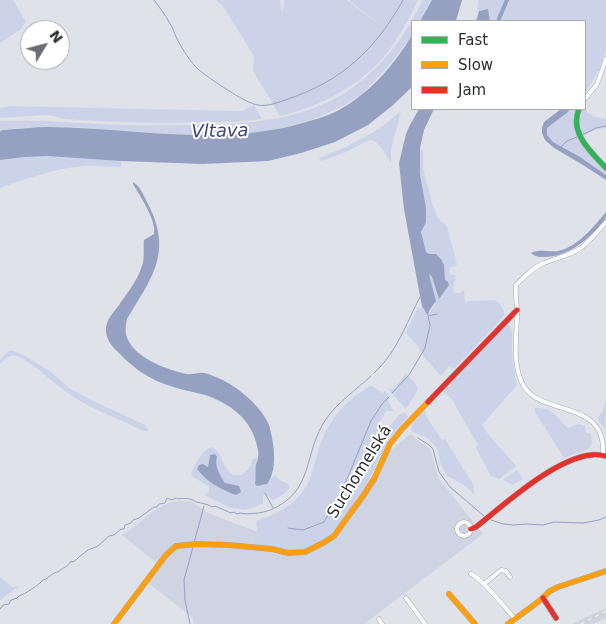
<!DOCTYPE html>
<meta charset="utf-8">
<style>
body{margin:0}
#map{position:relative;width:606px;height:624px;overflow:hidden;background:#dfe2e9;font-family:"DejaVu Sans",sans-serif}
canvas{display:block}
.legend{position:absolute;left:411px;top:20px;width:175px;height:90px;box-sizing:border-box;background:#fff;border:1px solid #aaabad;margin:0;padding:6px 9px;list-style:none;font-size:15px;color:#2b2d32}
.legend li{display:flex;align-items:center;gap:10px;height:25px}
.legend b{width:25px;border:1px solid #aaabad}
.north{position:absolute;left:20px;top:20px;width:50px;height:50px;box-sizing:border-box;background:#fff;border:1px solid #aaabad;border-radius:50%;rotate:53deg;font-size:14px;font-weight:700;line-height:20px;text-align:center;color:#2b2d32}
.north::after{content:'';display:block;margin:auto;width:18px;height:22px;background:#6a6c72;clip-path:polygon(50% 0,100% 100%,50% 72%,0 100%)}
</style>
<div id="map">
<canvas width="606" height="624"></canvas>
<ul class="legend">
<li><b style="height:6px;background:#30b455"></b>Fast</li>
<li><b style="height:6px;background:#ff9f0a"></b>Slow</li>
<li><b style="height:6px;background:#e5322d"></b>Jam</li>
</ul>
<div class="north">N</div>
</div>
<script>
const g = document.querySelector('canvas').getContext('2d');
g.lineJoin = 'round';
function paint(path, color) { g.fillStyle = color; g.fill(path, 'evenodd'); }
function stroke(path, color, width, dash) { g.strokeStyle = color; g.lineWidth = width; g.lineCap = dash ? 'butt' : 'round'; g.setLineDash(dash || []); g.stroke(path); }
function label(font, color, halo, rows, align = 'center') {
  g.font = font + ' "DejaVu Sans",sans-serif'; g.lineWidth = 4; g.setLineDash([]); g.textBaseline = 'middle'; g.strokeStyle = halo; g.fillStyle = color; for (const [text, x, y, turn = 0] of rows) {
    g.save(); g.translate(x, y); g.rotate((+turn || 0) * Math.PI / 180); g.textAlign = isNaN(turn) ? turn : align; if (halo) g.strokeText(text, 0, 0); g.fillText(text, 0, 0); g.restore();
  }
}
paint(new Path2D(`
 M410 434 430 449 439 479 483 534 364 624H194L192 617 147 582 160 566 122 535 137 525 152 512 168 503 181 501 192 502 208 513 258 532 255 544 201 542 179 547H234L260 550 287 556 323 543 339 533 356 511 380 469 382 461 389 452Z
 M606 608V618L593 624H571Z`), '#cfd4e2');
paint(new Path2D(`
 M0 0H13L26 22 21 29 0 43Z
 M216 0H280L281 10 283 11 285 0H347L381 26 349 0H418C414 9 409 18 404 27 397 38 391 49 382 59 356 88 318 107 280 116L253 71 254 56 222 5Z
 M423 0H431L420 21H412V36L391 63 361 95 343 106 312 120 266 132 214 136 161 135 74 127 21 128 0 130V121C39 119 78 123 117 125 145 126 173 125 200 125 244 124 286 121 326 103 351 92 374 72 391 51 404 36 413 18 423 0Z
 M479 0H606V51L599 70 587 90 585 93V21H490L488 9 479 11 477 10Z
 M254 105 262 119C243 122 224 122 204 122 157 124 109 122 62 119L54 116 47 115 0 118V108L10 106 239 111H242Z
 M570 109H585C589 116 598 118 606 119V128L595 130 580 138 606 170V175L580 157 553 142 547 135 546 128 568 112Z
 M401 111 391 150V163L383 150 376 142 372 140 367 141 346 152 321 161 319 158 346 147 379 129Z
 M420 148 423 152V168L432 203 438 219 447 226 457 265 449 268 450 274 456 275 453 288 454 293H459L464 290 465 303 468 301 495 300 500 304 505 313 503 317 454 369 449 366 441 376 425 358 417 345 406 333 418 307 421 310 422 306 428 316C430 310 435 307 436 301L429 274 432 277 439 298 445 280 444 265 441 259 436 254H429L426 252 422 238 420 175Z
 M47 156 121 161V167C108 167 95 165 82 166 54 169 27 178 0 188V160L24 157Z
 M507 325 510 326 512 330V357L517 385 482 425 488 434 516 466 499 479 491 476 476 448 478 445 451 398 445 394 444 390 504 327Z
 M8 351H13L25 356 51 372 69 388 91 400 145 425 148 429 147 431H144C121 420 93 410 72 396 57 387 31 360 16 356 9 354 5 360 0 364V360Z
 M406 374 415 383 418 390 406 409 387 388 393 389Z
 M370 386H373L382 393 385 391 390 397 388 400 393 411H386L379 424V430L384 432 399 415 403 413H405L408 417 396 430 386 445 368 482 354 506 331 534 322 541 308 548 291 552 253 546 257 529 256 521C282 512 303 501 312 473 317 458 319 442 327 429 336 411 353 396 370 386Z
 M605 401 606 402 605 429 597 419 603 411Z
 M535 408C554 407 556 418 568 428L579 424 585 426 586 433 591 434 592 442 591 446 586 450 564 458 535 412Z
 M425 410 426 416 441 439 442 440 445 439 474 486V494L464 485 446 475 440 462 438 449 426 437 411 431 413 422Z
 M212 447C224 454 221 467 233 475H242L250 467 253 459 258 458C256 467 257 475 255 484L270 481 271 478 276 475C278 482 286 481 290 486 286 494 280 497 272 500L269 496 263 495V504L245 510 231 508 204 495 209 492V486L193 477 191 474C195 465 202 449 212 447Z
 M517 470 523 479 513 485 503 480Z
 M0 577 12 587H17L21 585 0 600Z`), '#ccd3e8');
paint(new Path2D(`
 M432 0H462L456 21H420Z
 M488 9 490 21H476L479 11Z
 M412 35V87L392 106 368 125 335 142 301 153 268 161 203 164 121 161 47 156 24 157 0 160V131L3 130C18 129 34 127 49 127 131 128 214 146 295 125 310 121 326 117 339 110 369 94 395 64 412 35Z
 M419 109H434L424 130 420 148V175L426 208V222L421 232 426 252 429 254H436L441 259 444 265 445 280 448 282 449 285 439 299 432 277 429 274 436 301 429 311 428 316 422 306 420 296 404 209 399 163 406 134 410 125Z
 M561 109H570L568 112 547 128V135L553 142 580 157 606 175V180L583 165 554 148 545 140 542 133V128L544 122Z
 M133 182C140 186 144 196 148 204 173 252 152 278 127 319 126 324 125 329 126 334 131 357 167 370 187 374 191 375 195 373 199 373 203 372 209 374 213 376 234 383 261 405 269 425 271 431 272 438 273 444 275 456 275 474 267 484L257 486 255 484C256 477 255 471 256 465 257 461 258 461 258 457 259 454 258 450 257 446 252 420 230 403 205 395 189 391 173 388 157 381 144 375 130 365 120 354 114 348 107 342 106 332 105 319 114 313 121 302 129 291 138 279 142 266 145 257 143 248 144 240L154 234C157 221 140 196 133 184Z
 M606 212C606 214 606 217 605 219 603 223 598 228 595 231 581 245 566 256 545 257 539 257 535 257 531 253 539 249 549 252 558 251 578 247 594 226 606 212Z
 M215 454 217 457C214 465 220 476 225 483L239 486 241 492 236 495C221 490 206 481 197 469L199 465 203 464 208 467 210 455Z`), '#96a1c1');
stroke(new Path2D(`
 M154 0C159 7 165 14 169 22 173 27 174 33 177 39 183 50 190 62 199 70 209 78 246 104 258 105 267 107 279 102 288 99 342 81 376 49 403 0
 M582 135 596 128 606 126
 M561 147 567 141 577 137
 M374 373C398 351 406 323 421 295
 M392 393 409 375 425 348 430 325 428 316 437 314
 M418 438 429 445 433 449 439 472 450 487 484 516
 M265 493 273 508
 M491 520 503 524 513 525 526 524 543 525 554 522 583 523 599 520 606 517
 M288 528 303 530 324 522 340 496 371 421 382 404 389 397
 M194 543 204 506
 M0 609 3 605 9 604 11 600 17 598 19 596C25 594 39 585 43 580 49 579 52 572 58 572 62 568 68 567 71 561L73 562 77 559 79 557 88 550 98 546 109 536 114 535 121 529H124L125 525 131 523 133 520 139 518 143 515 154 507H157L159 504 165 503 167 498 172 500 176 498 178 499C183 498 192 498 196 502 202 503 207 504 212 507L215 506 231 513 234 512 237 514 240 513C247 515 263 513 270 510 315 492 303 452 326 419 338 402 356 390 371 376
 M190 624 185 600 184 580 193 547`), '#96a1c1', 1);
stroke(new Path2D(`
 M498 21 507 0`), '#96a1c1', 4);
const street = new Path2D(`
 M585 99 597 84 606 59
 M603 454C606 400 545 416 525 388 511 368 517 335 517 312 517 303 515 294 516 285 524 277 533 267 544 263 556 258 569 256 581 248 590 241 598 231 606 222
 M457 529a7 7 0 1 1 14 0a7 7 0 1 1-14 0Z
 M471 574C482 578 506 609 515 619
 M484 584 501 570 506 571 510 577
 M406 598 425 624
 M379 619 382 624`);
const fast = new Path2D(`
 M579 109C569 133 591 152 606 168`);
const slow = new Path2D(`
 M449 594 475 624
 M114 624 166 555 176 546 196 544 229 545 272 549 288 553 305 552 323 543 334 536 363 496 374 479 390 444 402 429 428 402
 M508 624 538 602 550 591 558 587 606 571`);
const jam = new Path2D(`
 M428 402 517 310
 M471 529 476 527C505 504 554 459 591 455 595 454 601 455 606 456
 M543 598 556 618`);
stroke(street, '#a6a8ae', 5);
stroke(fast, '#a6a8ae', 6);
stroke(slow, '#a6a8ae', 6);
stroke(jam, '#a6a8ae', 6);
stroke(street, '#fafbfc', 4);
stroke(fast, '#30b455', 5);
stroke(slow, '#ff9f0a', 5);
stroke(jam, '#e5322d', 5);
const rail = new Path2D(`
 M581 624 606 611`);
stroke(rail, '#cfcfd1', 3);
stroke(rail, '#fff', 1, [4]);
label('16px', '#2b2d32', '#fff', [
 ["Suchomelská",360,472,-58]
]);
label('italic 18px', '#384780', '#fff', [
 ["Vltava",220,132,-1]
]);
</script>
